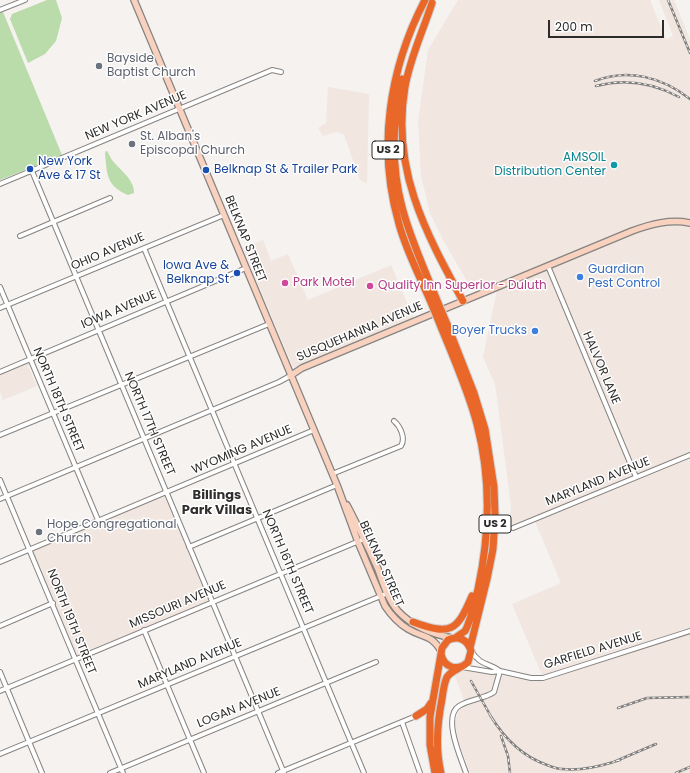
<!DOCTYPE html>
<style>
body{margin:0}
#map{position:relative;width:690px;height:773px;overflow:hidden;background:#f5f2f0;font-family:Poppins,sans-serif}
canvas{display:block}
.scale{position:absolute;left:548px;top:20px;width:116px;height:18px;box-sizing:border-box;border:2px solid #2c2b2a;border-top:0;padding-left:5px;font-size:12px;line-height:14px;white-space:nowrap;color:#2c2b2a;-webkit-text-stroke:3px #fff;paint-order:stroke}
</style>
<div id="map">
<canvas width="690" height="773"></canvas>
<div class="scale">200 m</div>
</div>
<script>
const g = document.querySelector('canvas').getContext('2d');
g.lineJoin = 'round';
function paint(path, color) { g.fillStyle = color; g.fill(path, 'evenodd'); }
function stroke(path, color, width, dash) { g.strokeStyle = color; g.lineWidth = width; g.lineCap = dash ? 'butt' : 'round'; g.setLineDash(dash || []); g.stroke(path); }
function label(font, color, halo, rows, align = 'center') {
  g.font = font + ' Poppins,sans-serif'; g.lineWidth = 3; g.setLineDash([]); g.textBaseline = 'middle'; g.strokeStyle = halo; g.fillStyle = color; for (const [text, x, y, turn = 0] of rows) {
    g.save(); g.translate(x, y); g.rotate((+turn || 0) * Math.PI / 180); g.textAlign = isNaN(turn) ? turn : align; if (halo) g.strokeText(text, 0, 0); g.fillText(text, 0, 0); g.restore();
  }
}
paint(new Path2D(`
 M458 0H650L666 39 673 36 659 0H674L690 39V220L669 219 643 223 494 285 493 282 468 283 443 240 430 213 421 176 418 122 428 50Z
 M328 87 369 94 367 184 360 180 344 135 337 132 323 136 318 128 326 123Z
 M662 225 690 226V773H470L457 737 455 722 458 712 466 705 454 674 461 671 467 670 535 681 544 680 512 604 561 583 533 517 509 527 511 506 495 384 483 357 497 290 625 236 646 229Z
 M263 240 271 261 288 254 308 300 391 265 414 319 298 366 293 367 243 248Z
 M28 363 30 365 28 366 37 386 3 400 0 392V370L2 374Z
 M167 493 212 602 76 660 30 549Z`), '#f1e6e0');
paint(new Path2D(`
 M47 0H56L62 18 56 41 45 54 28 63 10 19 12 14Z
 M3 12 62 155 0 180V13Z
 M106 151H107C109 154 110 157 112 160 119 169 135 180 134 193L128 195C106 186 107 174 105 153Z`), '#badbaa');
const street = new Path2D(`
 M0 10 25 0
 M32 171 284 773
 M0 184 272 70 281 72
 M20 236 110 198
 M144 248 364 773
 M548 266 636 477
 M0 287 98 520
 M0 308 224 215
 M0 372 246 268
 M0 435 269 324
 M332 474 401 446C406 438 400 426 394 421
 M0 480 123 773
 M0 499 279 382 290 376
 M513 528 690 455
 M189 547 337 485
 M0 562 314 430
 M0 626 53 603
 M144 630 204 773
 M471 651C482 667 488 662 500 671
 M462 667 492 672 500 671 531 678H543L690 631
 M0 672 42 773
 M0 691 364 539
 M402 722 420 773
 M0 754 388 593
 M110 773 376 662
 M278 773 416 716
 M466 773C461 758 442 717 459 706 470 699 484 699 494 692L500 671`);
const secondary = new Path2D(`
 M134 0 337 485 358 542 385 606C391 615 398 623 408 629 423 638 431 634 441 651
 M290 376 302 368 632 231C651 224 670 219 690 223
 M347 505C358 526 368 547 378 569 383 583 388 600 398 611 412 626 431 634 452 638`);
const highway = new Path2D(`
 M425 0C389 69 377 148 399 224 406 250 419 275 430 300
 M432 3C423 31 410 58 405 87 391 168 425 232 463 301
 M402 79C392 120 391 166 402 207 410 238 424 268 436 298
 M447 324 474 393 485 429 494 487 495 515 493 549 487 579 470 648
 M441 327C454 359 468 390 477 424 491 478 490 534 478 589 475 602 472 615 467 627L465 631 455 638
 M413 622C451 636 457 631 472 596
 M416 716 427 709 431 703
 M435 773 430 745V717L442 648 448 640C459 635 468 640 471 651L468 662C458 672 444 668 441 654
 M441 773C435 748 437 724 442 699 443 692 444 683 447 677 450 673 455 670 459 668`);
stroke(street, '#868381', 6);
stroke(secondary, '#868381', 8);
stroke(highway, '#d1d0d0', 9);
stroke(street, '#fff', 4);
stroke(secondary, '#f8d2bf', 5.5);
stroke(highway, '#e96829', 7);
const rail = new Path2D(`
 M668 0 690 53
 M595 81C628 68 662 77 690 99
 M596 86C626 78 653 83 679 97
 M471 681 493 720
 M618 708 647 698 690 697
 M490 715C504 738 521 756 547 765 552 767 557 769 562 769 582 771 601 766 620 760
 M501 736 508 756 510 773
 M616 761 656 744
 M676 773 690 767`);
stroke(rail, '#817f7d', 2.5);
stroke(rail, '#fff', 1, [3]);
const highwayBridge = new Path2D(`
 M436 298 447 324
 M430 300 441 327`);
stroke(highwayBridge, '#d1d0d0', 9, []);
stroke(highwayBridge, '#e96829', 7);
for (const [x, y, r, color] of [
 [99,66,4,"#6b7280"],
 [132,144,4,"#6b7280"],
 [614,165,4,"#0f9aa8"],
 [30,169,4,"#1a4fb4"],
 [206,170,4,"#1a4fb4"],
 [237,273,4,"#1a4fb4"],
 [580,277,4,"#3f7fe0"],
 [285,283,4,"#d1479c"],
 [370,286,4,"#d1479c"],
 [535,331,4,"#3f7fe0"],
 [39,532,4,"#6b7280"]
]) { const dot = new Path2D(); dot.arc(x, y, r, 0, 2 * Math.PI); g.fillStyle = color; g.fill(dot); stroke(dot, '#fff', 1.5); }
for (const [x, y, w] of [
 [388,150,32],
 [495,524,32]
]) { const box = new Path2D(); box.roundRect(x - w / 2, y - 9, w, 18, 3); g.fillStyle = '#fff'; g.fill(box); stroke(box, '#2c2b2a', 1); }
label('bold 11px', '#2c2b2a', null, [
 ["US 2",388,150],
 ["US 2",495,524]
]);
label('12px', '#5b616d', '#fff', [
 ["Bayside",107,59],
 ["Baptist Church",107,73],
 ["St. Alban's",140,137],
 ["Episcopal Church",140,151],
 ["Hope Congregational",47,525],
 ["Church",47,539]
], 'left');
label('12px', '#2c2b2a', '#fff', [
 ["NEW YORK AVENUE",136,116,-23],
 ["BELKNAP STREET",245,239,68],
 ["OHIO AVENUE",108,252,-23],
 ["IOWA AVENUE",119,310,-23],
 ["SUSQUEHANNA AVENUE",360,332,-23],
 ["HALVOR LANE",601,368,67],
 ["NORTH 18TH STREET",58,400,67],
 ["NORTH 17TH STREET",149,424,67],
 ["WYOMING AVENUE",242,450,-23],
 ["MARYLAND AVENUE",598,482,-22],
 ["NORTH 16TH STREET",287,562,67],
 ["BELKNAP STREET",381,564,66],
 ["MISSOURI AVENUE",178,605,-23],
 ["NORTH 19TH STREET",71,622,68],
 ["GARFIELD AVENUE",593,651,-17],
 ["MARYLAND AVENUE",190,664,-23],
 ["LOGAN AVENUE",239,708,-22]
]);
label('12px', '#0d838f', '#fff', [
 ["AMSOIL",606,158],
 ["Distribution Center",606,172]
], 'right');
label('12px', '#164399', '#fff', [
 ["New York",38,162],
 ["Ave & 17 St",38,176],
 ["Belknap St & Trailer Park",214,170],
 ["Iowa Ave &",229,266,"right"],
 ["Belknap St",229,280,"right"]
], 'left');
label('12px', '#366cbe', '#fff', [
 ["Guardian",588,270],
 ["Pest Control",588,284],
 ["Boyer Trucks",527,331,"right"]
], 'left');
label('12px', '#b23c85', '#fff', [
 ["Park Motel",293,283],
 ["Quality Inn Superior - Duluth",378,286]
], 'left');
label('bold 13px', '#312e2d', '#fff', [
 ["Billings",217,496],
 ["Park Villas",217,511]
]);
</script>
